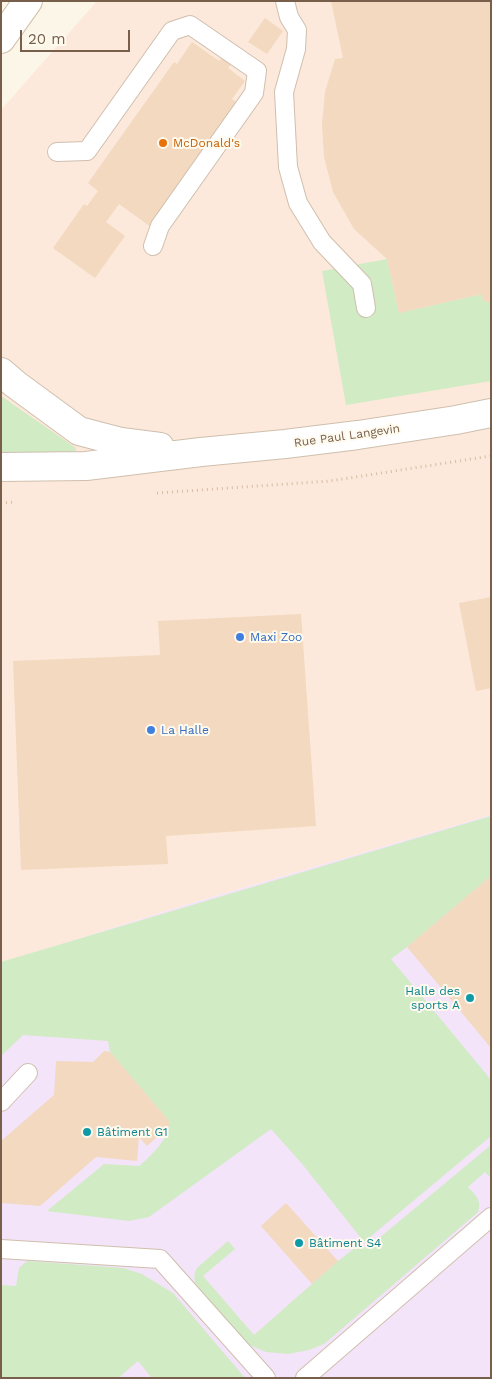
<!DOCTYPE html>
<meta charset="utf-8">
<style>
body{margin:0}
#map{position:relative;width:492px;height:1379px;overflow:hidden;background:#fcf6e8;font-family:"Work Sans",sans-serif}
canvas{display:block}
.frame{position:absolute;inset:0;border:2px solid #775f4b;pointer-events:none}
.scale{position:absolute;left:20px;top:30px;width:110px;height:22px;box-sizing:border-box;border:2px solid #775f4b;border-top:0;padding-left:6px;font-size:15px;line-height:18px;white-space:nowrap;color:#775f4b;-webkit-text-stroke:4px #fffaee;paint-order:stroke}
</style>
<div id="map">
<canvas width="492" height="1379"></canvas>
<div class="frame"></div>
<div class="scale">20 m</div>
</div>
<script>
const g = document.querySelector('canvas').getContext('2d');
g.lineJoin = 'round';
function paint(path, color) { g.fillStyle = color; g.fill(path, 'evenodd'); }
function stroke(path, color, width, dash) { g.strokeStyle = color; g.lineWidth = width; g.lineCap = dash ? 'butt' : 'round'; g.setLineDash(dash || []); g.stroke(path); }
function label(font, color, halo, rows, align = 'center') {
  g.font = font + ' "Work Sans",sans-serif'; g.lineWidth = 4; g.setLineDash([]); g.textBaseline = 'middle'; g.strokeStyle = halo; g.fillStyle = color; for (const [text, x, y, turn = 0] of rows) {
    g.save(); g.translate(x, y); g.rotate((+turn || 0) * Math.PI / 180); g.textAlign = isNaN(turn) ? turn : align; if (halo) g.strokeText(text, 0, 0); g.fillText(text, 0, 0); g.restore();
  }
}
paint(new Path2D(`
 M97 1H491V815L192 903 1 963V110Z`), '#fde9db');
paint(new Path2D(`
 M491 815V1378H1V963L192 903Z`), '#f4e4f9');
paint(new Path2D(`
 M387 259 399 313 482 294 483 301 491 302V381L346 405 322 271Z
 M1 396 76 448 75 457 1 458Z
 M491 816V876L407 947 391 959 491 1080V1136L364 1242 303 1165 271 1129 149 1217 129 1221 47 1211 104 1164 139 1166C150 1157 171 1137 169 1121L110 1052 108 1041 23 1035 1 1056V962Z
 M491 1145V1178L485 1172 468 1187C476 1196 482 1200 478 1212L324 1344 309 1350 288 1354 266 1352 247 1344 195 1283C194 1276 194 1272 198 1267L228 1241 235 1249 203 1276 254 1335 338 1261 361 1243 366 1249Z
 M27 1261 123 1268 142 1274 173 1293 245 1378H152L138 1361 118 1378H1V1285L16 1286 19 1268Z`), '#d1ebc5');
paint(new Path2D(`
 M331 1H491V302L483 301 482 294 399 313 387 259 354 229 333 192 324 157 322 124 325 92 335 59 343 58Z
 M265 18 283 31 267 54 248 42Z
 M192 42 219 61 225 54 234 60 228 68 245 81 232 99 238 103 151 227 119 204 106 222 125 236 95 278 53 248 84 204 87 206 98 191 88 183 174 62 177 64Z
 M491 597V688L476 691 459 603Z
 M301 614 316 826 166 836 168 864 21 870 13 661 160 655 158 621Z
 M491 876V1048L407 947Z
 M104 1051 110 1052 169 1121V1126L147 1146 139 1137 137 1161 96 1157 40 1206 1 1203V1141L54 1095 56 1061 93 1062Z
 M286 1203 338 1261 312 1284 261 1226Z`), '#f2d9bf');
const service = new Path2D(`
 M285 1 289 17 297 30 296 49 284 92 288 167 298 203 322 242 362 284 366 308
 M57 152 87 151 172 31 190 25 257 71 254 93 160 226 153 246
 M1 1102 28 1073
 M1 1249 160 1259 266 1378
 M305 1378 491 1217`);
const minor = new Path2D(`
 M1 372 15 384 79 431 121 442 160 447
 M1 467 86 466 201 452 285 444 358 435 456 420 491 413`);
const secondary = new Path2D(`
 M1 39 28 1`);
stroke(service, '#cfbfad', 20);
stroke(minor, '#cfbfad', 30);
stroke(secondary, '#d2c0aa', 30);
stroke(new Path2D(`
 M157 493 330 481 491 456
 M1 503 16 502`), '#d7bca2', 3, [1, 4]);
stroke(service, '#fff', 18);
stroke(minor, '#fff', 28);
stroke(secondary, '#fff', 28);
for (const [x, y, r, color] of [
 [163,143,5,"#e8710a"],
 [240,637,5,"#3f7fe0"],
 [151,730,5,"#3f7fe0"],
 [470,998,5,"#0f9aa8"],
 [87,1132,5,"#0f9aa8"],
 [299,1243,5,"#0f9aa8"]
]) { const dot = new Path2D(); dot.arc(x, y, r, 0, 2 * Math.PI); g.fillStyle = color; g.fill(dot); stroke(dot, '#fffaee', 2); }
label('12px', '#c56008', '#fffaee', [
 ["McDonald's",173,143]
], 'left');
label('12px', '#775f4b', '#fffaee', [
 ["Rue Paul Langevin",347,436,-8]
]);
label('12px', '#366cbe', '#fffaee', [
 ["Maxi Zoo",250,637],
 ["La Halle",161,730]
], 'left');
label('12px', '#0d838f', '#fffaee', [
 ["Halle des",460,991,"right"],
 ["sports A",460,1005,"right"],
 ["Bâtiment G1",97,1132],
 ["Bâtiment S4",309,1243]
], 'left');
</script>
